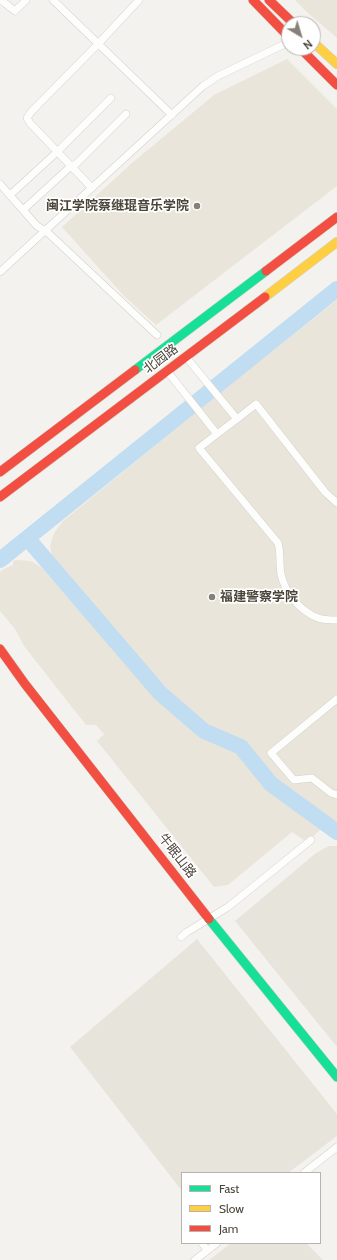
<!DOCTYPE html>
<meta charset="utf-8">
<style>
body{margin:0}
#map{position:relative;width:337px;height:1260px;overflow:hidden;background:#f4f2ee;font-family:Cabin,sans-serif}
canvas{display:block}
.legend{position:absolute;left:181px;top:1172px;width:140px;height:72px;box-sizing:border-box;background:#fff;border:1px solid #b7b4b0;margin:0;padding:5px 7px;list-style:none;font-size:12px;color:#4b4439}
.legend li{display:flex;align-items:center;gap:8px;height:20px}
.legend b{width:20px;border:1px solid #b7b4b0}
.north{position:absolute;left:281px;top:16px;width:40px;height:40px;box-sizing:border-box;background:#fff;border:1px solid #b7b4b0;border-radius:50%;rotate:142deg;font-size:11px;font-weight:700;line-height:16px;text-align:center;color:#4b4439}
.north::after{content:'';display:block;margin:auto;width:14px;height:18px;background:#868178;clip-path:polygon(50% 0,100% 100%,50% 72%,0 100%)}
</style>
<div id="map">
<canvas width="337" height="1260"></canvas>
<ul class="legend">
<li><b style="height:5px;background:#16e098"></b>Fast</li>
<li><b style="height:5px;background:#ffcf43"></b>Slow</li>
<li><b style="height:5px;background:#f24e42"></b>Jam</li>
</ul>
<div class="north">N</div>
</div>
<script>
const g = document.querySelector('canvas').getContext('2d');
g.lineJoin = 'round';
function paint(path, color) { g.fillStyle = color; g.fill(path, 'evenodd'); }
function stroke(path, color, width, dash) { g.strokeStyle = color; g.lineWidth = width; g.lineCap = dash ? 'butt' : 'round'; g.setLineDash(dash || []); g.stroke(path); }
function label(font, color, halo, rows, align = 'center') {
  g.font = font + ' Cabin,"Noto Sans SC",sans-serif'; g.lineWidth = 3.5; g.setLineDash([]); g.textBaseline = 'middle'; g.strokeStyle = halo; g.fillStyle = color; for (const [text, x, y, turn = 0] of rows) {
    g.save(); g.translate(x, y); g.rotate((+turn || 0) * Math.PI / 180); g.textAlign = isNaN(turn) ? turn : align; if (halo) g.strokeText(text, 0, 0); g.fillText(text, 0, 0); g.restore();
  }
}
paint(new Path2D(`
 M329 846H337V1047L235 921 316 853Z
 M197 939 337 1114V1136L288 1173H182V1191L70 1047Z
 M231 1243H306L323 1260H209Z`), '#e7e4dc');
paint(new Path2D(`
 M295 0H337V38L308 13Z
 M287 59 337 109V186L156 325 124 296 62 227 132 163 214 95Z
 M337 300V824L314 810 307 819 322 828 307 842 292 832 228 885 214 887 97 741 104 734 96 725H86L24 646 15 629 0 611V572L4 569 13 565V561L17 560 31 561 42 568 152 694 181 721 205 739 232 749 236 752 242 757 250 770 263 785 305 816 311 808 270 776 249 747 243 742 219 734 210 729 168 693 74 584 52 555 50 546 54 533 63 521 232 383Z`), '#eae5da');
stroke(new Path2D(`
 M28 539 160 693 204 731 241 747 271 784 337 832
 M0 560 337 289`), '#c0ddf1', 16);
const street = new Path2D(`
 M1 0 15 11 26 0
 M53 0 172 115
 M0 184 37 226 46 231 157 335
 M92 188 30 123 27 118 31 112 98 44 139 0
 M10 195 57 152 111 98
 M23 210 70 167 76 164 126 114
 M0 272 203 86 218 76 289 42
 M186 357 237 419 256 404 325 492 337 503
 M167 371 217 434 199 448 278 543C281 552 279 563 281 574 285 593 300 611 318 618 324 620 331 620 337 620
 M217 434 237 419
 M337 699 271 753 294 780 312 778 331 793 337 795
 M181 937 187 932 228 907 311 840
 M304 1173 337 1147
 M202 1243 207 1250
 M195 1260 217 1243`);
const fast = new Path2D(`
 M135 370 266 271
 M209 919 337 1077`);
const slow = new Path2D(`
 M313 42 337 64
 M265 297 337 242`);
const jam = new Path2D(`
 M253 0 289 37
 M269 0 294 24
 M300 48 337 85
 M266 271 337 217
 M0 472 135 370
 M0 497 265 297
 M0 649 25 684 209 919`);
stroke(street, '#d2d0cb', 8);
stroke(fast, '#d3cfc5', 10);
stroke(slow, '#d3cfc5', 10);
stroke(jam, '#d3cfc5', 10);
stroke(street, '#fdfdfc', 7);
stroke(fast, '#16e098', 9);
stroke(slow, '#ffcf43', 9);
stroke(jam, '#f24e42', 9);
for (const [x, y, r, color] of [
 [197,206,4,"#868178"],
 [212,597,4,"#868178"]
]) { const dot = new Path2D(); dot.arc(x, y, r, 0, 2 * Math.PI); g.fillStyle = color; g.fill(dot); stroke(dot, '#fff', 1.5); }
label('bold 13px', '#4b4439', '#fff', [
 ["闽江学院蔡继琨音乐学院",189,206],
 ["福建警察学院",220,597,"left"]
], 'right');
label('13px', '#4b4439', '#fff', [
 ["北园路",161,359,-37],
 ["牛眠山路",177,856,52]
]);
</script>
